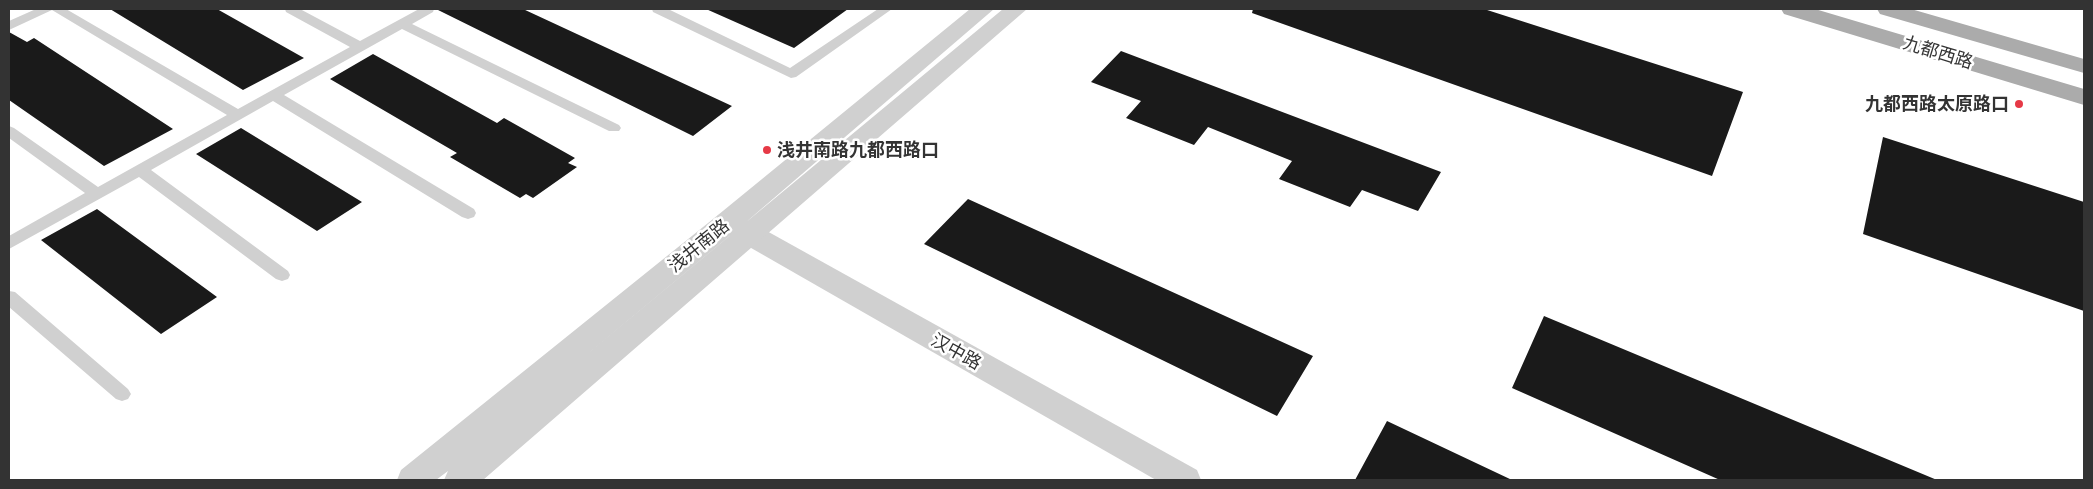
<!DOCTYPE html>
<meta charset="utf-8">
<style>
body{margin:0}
#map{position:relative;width:2093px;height:489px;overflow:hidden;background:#fff;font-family:"Public Sans",sans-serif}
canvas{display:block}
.frame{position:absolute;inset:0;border:10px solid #333;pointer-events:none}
</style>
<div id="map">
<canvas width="2093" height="489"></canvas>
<div class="frame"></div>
</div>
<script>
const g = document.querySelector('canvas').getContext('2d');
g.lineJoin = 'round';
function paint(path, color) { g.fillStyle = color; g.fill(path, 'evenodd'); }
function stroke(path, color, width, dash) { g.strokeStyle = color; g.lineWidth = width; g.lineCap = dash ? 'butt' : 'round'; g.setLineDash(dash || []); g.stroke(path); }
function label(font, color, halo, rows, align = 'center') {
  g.font = font + ' "Public Sans","Noto Sans SC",sans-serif'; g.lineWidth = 5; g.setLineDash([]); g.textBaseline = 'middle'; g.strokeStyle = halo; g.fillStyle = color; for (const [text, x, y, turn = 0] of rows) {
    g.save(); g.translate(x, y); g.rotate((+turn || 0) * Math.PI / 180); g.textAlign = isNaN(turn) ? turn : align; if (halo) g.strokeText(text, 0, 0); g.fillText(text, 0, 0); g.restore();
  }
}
paint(new Path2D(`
 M110 9H217L304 58 243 90Z
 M436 9H523L732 106 693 136Z
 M706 9H848L794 48Z
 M1253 9H1484L1743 92 1712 176 1252 13Z
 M9 32 27 42 34 38 173 129 104 166 9 100Z
 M1121 51 1441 172 1418 211 1362 190 1350 207 1279 179 1292 161 1208 127 1194 145 1126 118 1141 101 1091 82Z
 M373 54 497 123 504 118 575 158 568 163 577 167 533 198 526 194 520 198 450 157 457 153 330 79Z
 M241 128 362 202 317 231 196 154Z
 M1883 137 2084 202V311L1863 234Z
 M968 199 1313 356 1277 416 924 244Z
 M97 209 217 297 161 334 41 240Z
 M1544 316 1937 480H1720L1512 388Z
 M1387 421 1512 480H1355Z`), '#1a1a1a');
paint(new Path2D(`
 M36 9H66L238 109 350 47 286 12 285 9H300L360 41 419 9H434L433 12 412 24 619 125 621 128 619 131H609L402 29 284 95 474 209 476 213 474 217 468 219 462 217 273 101 151 170 288 271 290 275 288 279 282 281 276 279 139 177 9 249V236L85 193 9 138V126L14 128 98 187 227 115 52 10 9 30V21Z
 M652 9H668L790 68 878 9H892L796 77 791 78 653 12Z
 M9 291 15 292 128 389 131 394 128 399 122 401 116 399 9 307Z`), '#d0d0d0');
paint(new Path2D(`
 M728 212 738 215 1197 470 1201 480H1156L718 229 715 222 718 215Z`), '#d0d0d0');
paint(new Path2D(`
 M970 9H994L738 229 551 384 1003 9H1027L483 480H444L448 471 436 480H397L401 470 718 215Z`), '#d0d0d0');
paint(new Path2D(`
 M1781 9H1815L2084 89V105L1784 14Z
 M1877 9H1911L2084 59V73L1880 14Z`), '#ababab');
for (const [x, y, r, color] of [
 [2019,104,5,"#e63946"],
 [767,150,5,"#e63946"]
]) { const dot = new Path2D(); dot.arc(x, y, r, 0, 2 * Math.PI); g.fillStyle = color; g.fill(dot); stroke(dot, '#fff', 2); }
label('18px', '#333', '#fff', [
 ["九都西路",1938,53,17],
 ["浅井南路",699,246,-39],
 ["汉中路",956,352,29]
]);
label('bold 18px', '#333', '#fff', [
 ["九都西路太原路口",2009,104],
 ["浅井南路九都西路口",777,150,"left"]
], 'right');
</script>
